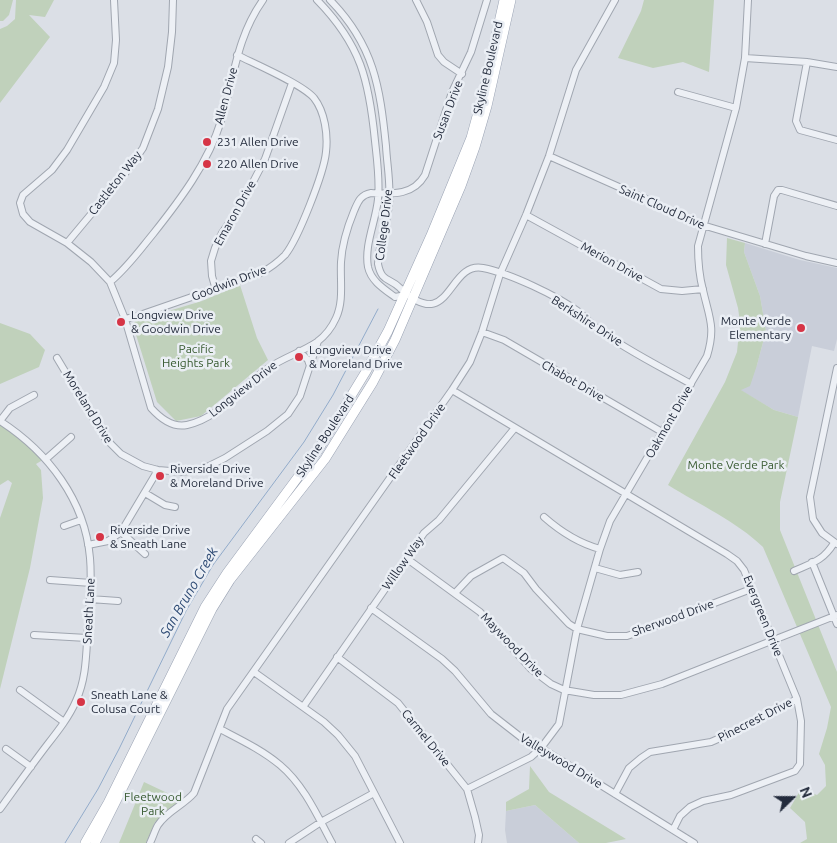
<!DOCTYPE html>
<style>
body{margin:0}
#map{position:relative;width:837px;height:843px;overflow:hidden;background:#dbdfe6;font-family:Ubuntu,sans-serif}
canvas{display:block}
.north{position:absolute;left:767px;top:773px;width:50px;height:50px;-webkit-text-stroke:4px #eaeef4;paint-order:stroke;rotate:68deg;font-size:14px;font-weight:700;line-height:20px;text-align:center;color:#242c3d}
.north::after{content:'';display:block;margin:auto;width:18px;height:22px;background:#242c3d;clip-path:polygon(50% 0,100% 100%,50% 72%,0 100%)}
</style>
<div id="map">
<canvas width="837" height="843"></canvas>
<div class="north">N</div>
</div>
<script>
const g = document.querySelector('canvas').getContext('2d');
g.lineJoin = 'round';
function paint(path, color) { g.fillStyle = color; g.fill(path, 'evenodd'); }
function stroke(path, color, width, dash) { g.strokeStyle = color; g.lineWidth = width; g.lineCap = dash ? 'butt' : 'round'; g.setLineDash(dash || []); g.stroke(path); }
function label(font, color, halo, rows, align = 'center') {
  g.font = font + ' Ubuntu,sans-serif'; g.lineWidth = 5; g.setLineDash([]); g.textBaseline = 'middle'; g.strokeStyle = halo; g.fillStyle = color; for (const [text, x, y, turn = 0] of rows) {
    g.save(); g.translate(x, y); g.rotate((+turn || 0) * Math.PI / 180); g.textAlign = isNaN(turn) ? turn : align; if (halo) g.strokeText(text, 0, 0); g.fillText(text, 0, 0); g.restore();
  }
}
paint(new Path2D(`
 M745 243 800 260 837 268V339L834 351 812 346 798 417 774 410 740 390 757 365 766 331 760 296 744 252Z
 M535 805 579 843H507L505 830 506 811Z`), '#c9ced9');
paint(new Path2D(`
 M0 0H13L9 15 3 21H0Z
 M16 0H54L45 17 29 15 50 37 0 103V29L7 26 15 19Z
 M644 0H714L709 72 683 62 653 68 618 58 641 11Z
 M727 238 745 243 744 252 760 296 766 331 757 365 750 386 741 390 774 410 798 417 780 502V530L837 672V843H800L807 839 805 822 790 808 801 789 817 795 826 786 825 765 819 754 827 728 831 707 763 547C736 521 700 505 668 485L725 382 737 352 740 322 738 308 726 265Z
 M240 285 257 338 268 360 201 416 176 421 157 402 133 325 135 321 202 301Z
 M0 323 30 334 45 350 39 367 0 384Z
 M0 421 46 458 36 464 41 470 43 498 30 568 0 689V518L12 483 8 480 0 485Z
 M530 766 549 792 626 839 606 843H579L535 805 506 811V802L529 789Z
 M144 782 182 800 155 822 146 843H119Z`), '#c0d1bb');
stroke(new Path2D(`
 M65 843 98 789 119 749 186 611 213 565 304 442 333 395 378 309`), '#92abca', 1);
const minor = new Path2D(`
 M114 0 116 40 114 63 104 87 67 150 52 170 23 195 20 203 23 214 30 222 67 243 91 262 110 282 125 319 151 408C160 418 173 428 187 425 222 417 242 385 270 367 285 357 302 352 317 342 325 336 332 327 336 318 344 301 340 281 341 262 342 244 347 228 354 211 358 202 360 195 371 193 392 194 413 196 425 175L452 92 471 52 487 0
 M317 0C361 45 369 80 375 141 377 160 380 180 378 199 376 221 364 245 368 267 371 281 384 289 395 297L406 295
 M330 0C374 45 380 87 386 146 387 165 391 185 389 204 387 224 379 243 378 264 382 283 389 277 400 288 451 336 447 261 483 268 509 273 558 296 579 312 586 318 592 325 599 330 628 351 661 367 691 384
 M416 0 427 22 438 55 444 62 462 74
 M745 58 807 62 837 67
 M807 62 796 121 800 130 837 140
 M678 92 736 108
 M549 156 646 199 689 221 806 256 837 263
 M526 215 661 289 682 291 703 289
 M67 243 127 171 143 148 158 109 168 67 172 32 173 0
 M765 244 774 196 778 190H782L837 206
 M110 282C127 268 139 251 153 234 180 200 208 163 221 121 234 79 236 38 263 0
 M216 290 212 276 211 261 215 248 222 233 240 207 265 159 292 83
 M125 319 134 317 261 273C270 268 278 262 285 255 298 239 324 173 326 152 328 135 325 112 314 98 302 84 255 64 237 55
 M482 332 504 340 662 432
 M299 351 308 360 310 366
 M57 358 105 438 121 454 143 466 158 470 182 472 205 468 225 458 267 431 288 414 300 396 318 341
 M837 368 810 497 813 519 822 533 837 544
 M452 390 727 554 737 561 744 570 797 699 801 721 800 764 795 771 731 795 703 801 690 807 680 816 673 830
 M0 421C48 452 85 500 90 558 92 581 90 604 88 626 86 652 87 677 76 701 69 717 58 731 47 745 31 766 16 787 0 809
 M0 421 10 408 34 395
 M46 459 71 437
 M145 493 165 505 175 507
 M544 517C561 532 578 543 600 549
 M64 526 81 520
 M121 532 145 554
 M88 545 108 541 121 532 158 470
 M406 558 480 612 531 669 551 684 564 690 594 695H621L662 684 837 615
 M812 562 837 624
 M595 568 620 575 638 572
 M794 571C812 563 823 561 834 543
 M50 580 91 583
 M455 593 471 576 503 558 524 573 536 589 569 624 577 629 607 636H627L647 629 751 589
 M90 599 118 601
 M371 608 442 659 455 671 491 714 527 742 541 748 694 843
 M34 635 87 638
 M337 657 398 703 467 789 475 817 479 835 478 843
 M254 672 324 722 338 735 355 756 400 843
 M20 690 64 722
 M303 707 424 533 439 520 514 429
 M220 729C241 740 262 750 280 765 304 785 318 817 332 843
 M6 749 31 767
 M467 789 531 757 541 748 559 724 577 629 600 549 610 521 707 356C716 327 709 317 703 290 699 275 698 260 698 246L736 108 745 58 748 0
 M615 794 629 768 641 758 650 752 711 742 736 731 797 699
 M256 839 261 843
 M150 843C153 837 155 830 158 825 167 811 184 805 194 793L227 709 452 390 470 362 482 332 500 274 526 215 549 156 576 70 615 0
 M289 843 321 822 374 793`);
const major = new Path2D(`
 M85 843 108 803 205 607 227 573 318 450 365 373 388 331 432 233 471 138 482 98 504 0
 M95 843 212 609 230 580 325 459 373 382 395 340 461 186 475 147 487 106 511 0`);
stroke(minor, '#a0a6b0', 8);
stroke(major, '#99a2b3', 10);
stroke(minor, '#edf0f5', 6);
stroke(major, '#fff', 9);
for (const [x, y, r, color] of [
 [207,142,5,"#d63546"],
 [207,164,5,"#d63546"],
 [121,322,5,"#d63546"],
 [801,328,5,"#d63546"],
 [299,357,5,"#d63546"],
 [160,476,5,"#d63546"],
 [100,537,5,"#d63546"],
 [81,702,5,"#d63546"]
]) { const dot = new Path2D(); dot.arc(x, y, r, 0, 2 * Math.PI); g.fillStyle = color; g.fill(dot); stroke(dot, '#eaeef4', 2); }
label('12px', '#242c3d', '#eaeef4', [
 ["Skyline Boulevard",488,68,-77],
 ["Allen Drive",226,96,-75],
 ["Susan Drive",448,110,-69],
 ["Castleton Way",115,183,-52],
 ["Saint Cloud Drive",662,207,24],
 ["Emaron Drive",235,213,-61],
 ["College Drive",384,225,-83],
 ["Merion Drive",612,262,29],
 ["Goodwin Drive",229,283,-21],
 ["Berkshire Drive",587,321,33],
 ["Chabot Drive",573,381,30],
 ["Longview Drive",243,389,-38],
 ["Moreland Drive",88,407,58],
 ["Oakmont Drive",669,422,-60],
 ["Skyline Boulevard",325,436,-57],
 ["Fleetwood Drive",417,441,-55],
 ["Willow Way",403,563,-55],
 ["Sneath Lane",89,611,-87],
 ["Evergreen Drive",763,616,68],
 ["Sherwood Drive",673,618,-20],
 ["Maywood Drive",512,645,46],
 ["Pinecrest Drive",755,720,-27],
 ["Carmel Drive",426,738,51],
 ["Valleywood Drive",561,761,31]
]);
label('12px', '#242c3d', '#eaeef4', [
 ["231 Allen Drive",217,142],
 ["220 Allen Drive",217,164],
 ["Longview Drive",131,315],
 ["& Goodwin Drive",131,329],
 ["Monte Verde",791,321,"right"],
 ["Elementary",791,335,"right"],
 ["Longview Drive",309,350],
 ["& Moreland Drive",309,364],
 ["Riverside Drive",170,469],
 ["& Moreland Drive",170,483],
 ["Riverside Drive",110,530],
 ["& Sneath Lane",110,544],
 ["Sneath Lane &",91,695],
 ["Colusa Court",91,709]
], 'left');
label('12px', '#375a30', '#eaeef4', [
 ["Pacific",196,349],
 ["Heights Park",196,363],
 ["Monte Verde Park",736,465],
 ["Fleetwood",153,797],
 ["Park",153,811]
]);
label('italic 14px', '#2c4973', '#eaeef4', [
 ["San Bruno Creek",189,592,-60]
]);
</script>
